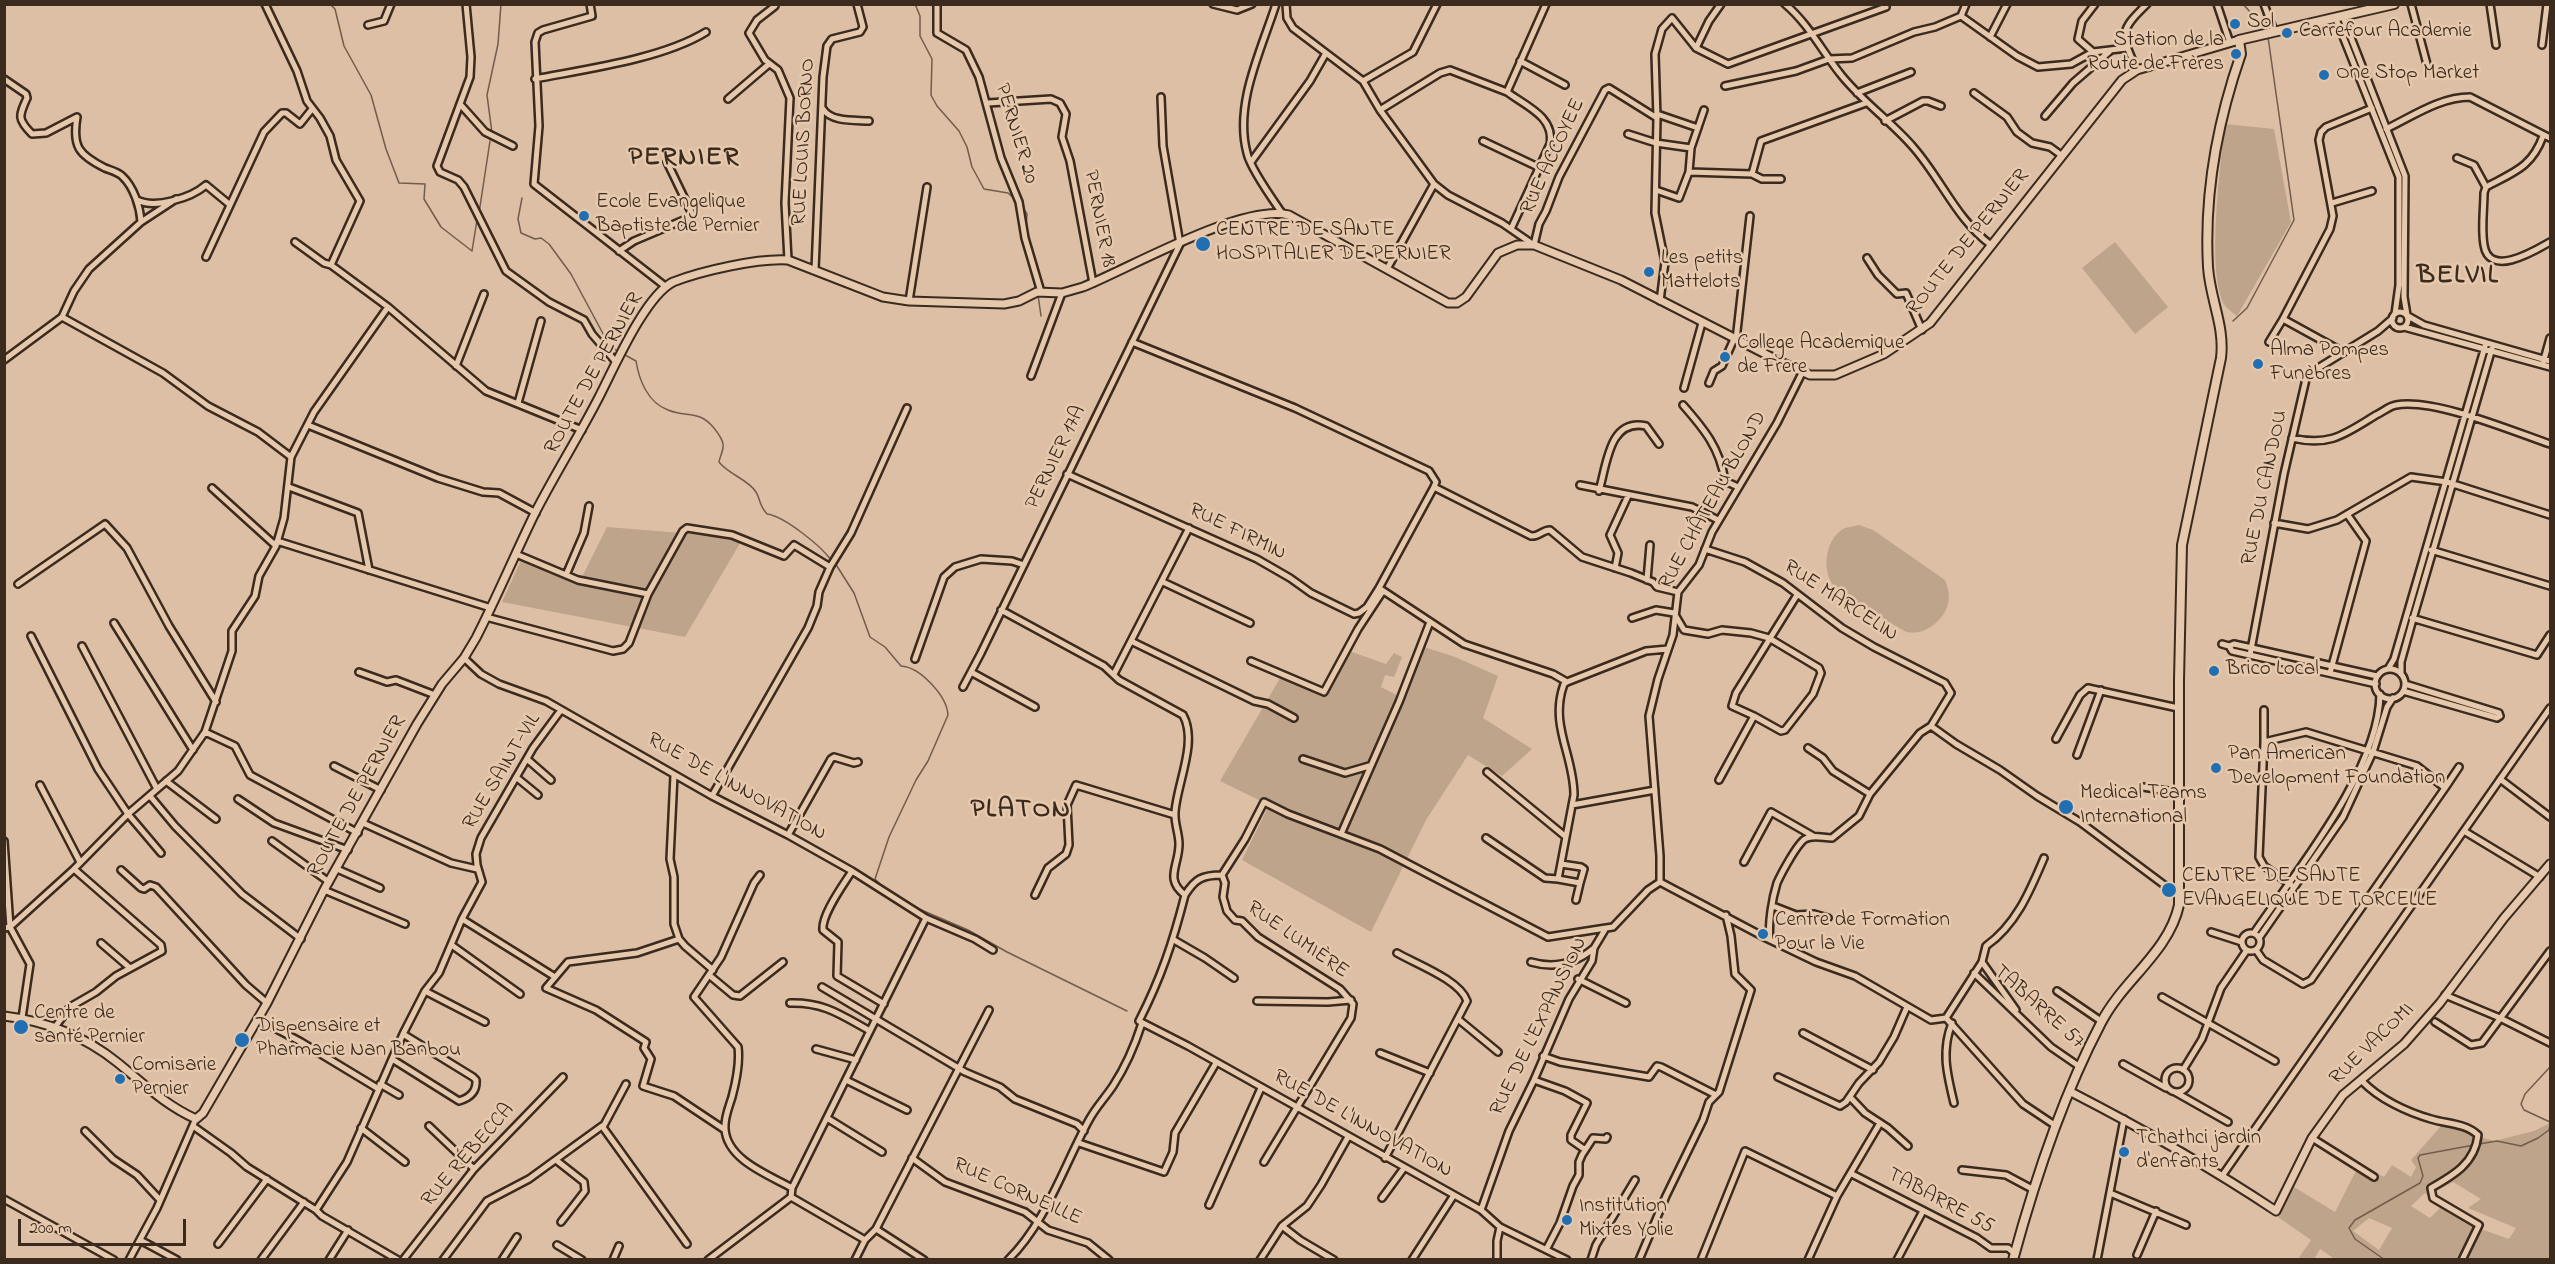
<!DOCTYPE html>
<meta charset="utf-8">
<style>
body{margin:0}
#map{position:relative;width:2555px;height:1264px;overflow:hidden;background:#dcbfa4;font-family:"Indie Flower",sans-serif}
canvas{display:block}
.frame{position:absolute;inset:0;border:6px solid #3b2a1e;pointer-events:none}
.scale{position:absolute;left:18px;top:1219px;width:168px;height:27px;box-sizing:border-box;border:3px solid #3b2a1e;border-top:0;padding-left:8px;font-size:18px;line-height:21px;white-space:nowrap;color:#3b2a1e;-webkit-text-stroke:4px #e6c9ad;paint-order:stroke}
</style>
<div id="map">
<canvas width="2555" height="1264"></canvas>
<div class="frame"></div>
<div class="scale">200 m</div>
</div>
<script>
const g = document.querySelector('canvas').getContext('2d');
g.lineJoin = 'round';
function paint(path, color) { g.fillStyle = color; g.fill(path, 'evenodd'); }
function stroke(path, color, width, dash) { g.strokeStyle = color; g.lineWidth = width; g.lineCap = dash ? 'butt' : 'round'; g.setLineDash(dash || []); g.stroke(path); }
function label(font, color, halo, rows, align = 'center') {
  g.font = font + ' "Indie Flower",sans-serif'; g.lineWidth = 5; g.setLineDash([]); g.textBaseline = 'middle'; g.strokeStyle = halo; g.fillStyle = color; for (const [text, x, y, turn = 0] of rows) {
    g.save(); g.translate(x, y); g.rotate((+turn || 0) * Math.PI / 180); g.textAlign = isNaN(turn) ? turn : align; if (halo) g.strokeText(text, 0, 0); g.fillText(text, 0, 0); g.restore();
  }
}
paint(new Path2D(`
 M2225 124 2274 129 2291 222 2237 316C2233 313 2229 310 2226 307 2205 279 2221 160 2225 124Z
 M2115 242 2168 307 2135 334 2082 268Z
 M1859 525 1873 530 1945 580C1950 592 1951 604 1943 615 1935 626 1922 635 1907 632 1901 630 1836 590 1833 585 1821 569 1826 537 1845 528 1849 527 1855 526 1859 525Z
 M607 527 743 538 685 637 502 602 523 556 581 579Z
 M1418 645 1455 657 1498 676 1483 718 1532 749 1502 776 1468 755 1426 820 1371 932 1242 860 1269 805 1220 781 1283 673 1326 696 1349 651 1386 664 1394 653 1402 657 1394 677 1385 675 1381 687 1400 697 1406 689Z
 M2550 1123V1259L2336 1260 2320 1249 2314 1259H2298L2311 1240 2278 1217 2294 1187 2335 1212 2360 1163 2384 1177 2392 1165 2411 1177 2416 1167 2411 1160 2441 1126 2464 1129 2476 1136 2494 1141 2534 1131ZM2453 1182 2481 1199 2468 1208 2516 1228 2509 1239 2478 1228 2442 1206 2430 1218 2411 1206 2425 1193 2428 1196ZM2369 1218 2392 1228 2379 1250 2353 1231Z`), '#bea48b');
stroke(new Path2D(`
 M330 4 335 9 344 46 371 95 386 149 399 183 425 184 424 199 441 227 472 251 477 220
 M915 4 920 16V36L932 59 931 95 937 106 959 131 967 147 972 167 984 189 1008 193 1016 200
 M2243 4 2265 29
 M492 133 487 95 498 44 501 4
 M522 198 518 219 521 233 535 239 541 238 549 244 571 274 608 343 617 351
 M1023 208 1027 214 1026 229
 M479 213 490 141
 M1025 246 1037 290
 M1038 295 1041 316
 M2233 321 2247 308 2294 220 2268 37
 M625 355 636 361C639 380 648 403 668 410 687 418 698 409 714 428 718 433 722 438 723 444 724 450 720 456 719 462 729 475 748 479 756 492 761 500 758 504 767 514 784 516 821 546 831 560
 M835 563 854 593 870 637 885 647 901 666C920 667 947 696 948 715L928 761 916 780 889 837 875 879 886 890
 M912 906 968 930 1007 952 1127 1011
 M2550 1067 2525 1094 2521 1104 2524 1110 2550 1122
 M2479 1144 2497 1141 2521 1146 2538 1138 2549 1130 2550 1126
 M2385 1260 2355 1239 2349 1228 2355 1220 2420 1183 2423 1176 2418 1158 2420 1155 2474 1145`), '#725c4c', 1.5);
const minor = new Path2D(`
 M466 4 471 57 470 77 437 166 440 172 458 180 464 187 506 271 549 302 584 320 592 334 616 362
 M590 4 592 16 543 30 538 33 535 42 539 126 534 184 665 286
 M937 4V33L966 50 979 77 1001 158 1019 202 1025 238 1041 292
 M1213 4 1237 10 1252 4
 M1276 4C1261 51 1234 104 1247 153 1250 168 1273 200 1282 213
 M1286 4 1287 18 1293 28 1363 81 1380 110 1434 184 1448 195 1502 223 1534 245 1539 224 1546 211 1559 177 1605 90 1609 88 1657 118
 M1785 4C1809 24 1823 53 1842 76 1864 103 1893 123 1914 148 1941 179 1957 220 1991 245
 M1966 4 1961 16 2017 56 2038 67 2071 64 2093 52 2127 48
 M2217 4 2230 43
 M2264 4 2274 31
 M2411 4 2428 68
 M2490 4 2496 45
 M775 6 757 20 749 33 765 60 778 70 790 98 785 203 788 260
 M2343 17 2405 176 2404 297 2407 315
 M2336 19 2399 177V285L2395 314
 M368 25 384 21 391 4
 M1990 37 2007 4
 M2542 45 2547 4
 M1696 48 1709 21 1721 4
 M2093 52 2078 39 2082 21 2095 4
 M1520 61 1565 85
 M2137 70C2121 34 2118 32 2147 4
 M4 79 26 94 27 98C19 116 17 119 32 134L46 133 77 117C72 147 79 155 105 168 110 170 118 172 122 176 134 187 140 207 141 222
 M535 79C586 69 662 59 706 32
 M1363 81 1413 52 1437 4
 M1725 86 1796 71 1829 59 1852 58 1914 32 1935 27 1961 16
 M1507 92C1526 106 1555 117 1550 144L1511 229
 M1857 93 1911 72
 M1974 93 2007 117 2017 132 2032 143 2050 147 2061 155
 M728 99 769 64
 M988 103 1051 99 1060 103 1066 114 1062 137 1070 161 1093 283
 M460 104 485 132 513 146
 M823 109C831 122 854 120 869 121
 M1380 110 1440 73 1450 70 1507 92 1546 4
 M1657 114 1698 128
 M2045 116 2073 83 2110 51
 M1885 121 1923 101H1928L1941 106
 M2386 129C2413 116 2440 97 2470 97L2550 138
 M1628 134 1656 143 1691 148
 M2543 136C2532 167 2514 172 2486 187L2484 193C2484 209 2481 228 2484 245 2489 279 2536 250 2550 242
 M1483 141 1538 167
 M2457 158 2474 165 2486 187
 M1251 162 1310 81 1326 53
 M1689 172 1752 174 1762 179H1781
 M1752 174 1761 141 1866 103
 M1656 190 1679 198 1689 172 1691 148 1704 110
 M137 200C155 209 191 198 206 185L229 204
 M2332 203 2372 191
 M295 242 324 263 331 265
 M619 251 634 241 693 216 667 162
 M206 257 264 132 282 113H286L300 124 312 109
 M1867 258 1878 275 1897 294 1906 293 1922 330
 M1387 269 1434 184
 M815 270 823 77 827 46 832 39 860 32 863 27 857 4
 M909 301 927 187
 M1660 301 1665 262 1655 213 1657 118 1655 54 1662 29 1672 18 1696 48 1728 64 1886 7
 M388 307 486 391 582 430
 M2392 320a8 8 0 1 1 16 0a8 8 0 1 1-16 0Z
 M2408 316 2424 325 2550 361
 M62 317 163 373 208 406 258 432 291 457
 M2404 327 2550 367
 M1736 340 1750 216
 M2269 342 2283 319
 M2343 352 2283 319 2330 229 2333 216 2319 140 2321 132 2326 127 2372 108
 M4 360 62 317 74 291 89 269 141 222 176 199
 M2543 363 2550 338
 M456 366 484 294
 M1031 376 1062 293
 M1709 383 1714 371 1722 366 1734 339
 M1684 388 1702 323
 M518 403 541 321
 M1683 405C1704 429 1720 448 1725 481L1738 487
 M308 425 438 478 483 492 499 493 536 513
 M2292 438C2330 447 2345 434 2376 415 2383 412 2389 406 2396 405 2434 398 2512 431 2550 444
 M1067 474 1257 559 1290 578 1311 593 1354 614 1359 613 1367 607 1379 588 1434 487 1436 482 1429 471 1295 408 1132 342
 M1580 485 1692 507 1718 520
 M289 487 358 513 369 570
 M1434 487 1531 536C1539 537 1542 530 1550 530L1582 557 1631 573 1653 582 1657 587 1678 592
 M212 488 276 546
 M1599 491C1607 464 1609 418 1646 426L1659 444
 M2274 523 2308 529 2337 520 2411 477 2447 482 2550 515
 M277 541 491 608
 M1705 549 1745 562 1783 583 1842 628 1874 647 1945 683 1951 693 1931 726 1920 733 1870 794 1859 816 1832 838C1823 838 1813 834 1805 839 1797 844 1781 874 1777 883 1772 899 1768 924 1770 940
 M2431 550 2550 586
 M516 554 578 580 648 594
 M1615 568 1618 553 1610 535 1628 496
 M566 575 584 533 589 506
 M1647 580 1650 545
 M1163 582 1250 623
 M18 584 105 524 127 548 169 626 216 702
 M1379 588 1464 644 1553 674 1567 682 1646 651 1668 649
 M1001 610 1104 666 1119 680 1183 715C1198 742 1177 783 1175 812 1174 823 1179 833 1179 844 1179 866 1164 879 1185 895 1173 942 1161 978 1139 1021L1188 1046 1481 1210 1500 1227 1567 1260
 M486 617 613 651 623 649 629 643 648 594 683 531 687 528 732 535 784 556 794 545 830 567
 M1632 618 1656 610 1674 613 1684 630 1708 634 1722 630 1751 633 1769 638 1819 668 1821 673 1813 694 1785 730 1781 731 1754 716
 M2412 618 2537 655 2550 635
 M114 623 193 750
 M31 636 98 769 128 814 161 853
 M1133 642 1254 701 1268 704 1294 718
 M2222 644 2229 646 2232 651 2376 684
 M82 646 157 789
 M2229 646 2234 644 2377 676
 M2250 655 2284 474 2306 379 2310 373 2378 331 2393 318
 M464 658 481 674 499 684 546 701 712 796 788 835 852 871 926 918 975 939 993 950
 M915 659 944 577 955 567 981 559 1012 561 1024 565
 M1251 661 1324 692 1358 629 1383 591
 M2388 669 2394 659 2486 343
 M2375 684a15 15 0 1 1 30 0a15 15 0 1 1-30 0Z
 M359 672 387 682 396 680 435 695
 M971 672 1035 707
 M2330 673 2366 541 2347 514
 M1114 674 1189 528
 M2401 674V662L2413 619 2493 345
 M1567 682 1564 684C1549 725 1574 755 1574 795L1558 879 1580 883 1576 900
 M2405 684 2499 713 2500 716
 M963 687 981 653 1180 244 1163 146 1161 97
 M2403 691 2497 718 2500 716
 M1931 726 1956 744 2000 770 2037 796 2080 822 2179 896
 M205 732 232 651V631L255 596 259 576 276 546 284 518 291 457 314 412 388 307 331 265 360 201 336 160 330 136 320 118 307 101 297 71 265 4
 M2056 739 2080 695 2088 688 2178 708
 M2264 742V710
 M1808 748 1823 758 1833 771 1870 794
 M2077 755 2101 690
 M527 759 551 780
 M1303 759 1345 773 1369 766
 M334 766 381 790
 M1487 772 1566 837
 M674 775 670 859 674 877V924L679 939 685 946 713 970
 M516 777 538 795
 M2500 779 2550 817
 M1719 780 1754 716 1732 706 1736 693 1797 595
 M166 781 216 819
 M40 785 80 862
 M2143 787 2180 793
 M2445 788 2459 767
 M150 796 175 826 242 894 301 939
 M712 796 808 628 817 606 819 592 830 567 851 533 907 408
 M238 799 274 823 348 850
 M1572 805 1655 790
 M363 823 451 863 477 869
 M2464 831 2540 877
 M1341 834 1399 702 1430 622
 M788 835 831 759 834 757 854 763 858 762
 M1486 838 1545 878 1558 879
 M4 841 10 927 30 964 22 1018
 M272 841 329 882
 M1744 862 1771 812 1813 836
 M1561 864 1581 867 1584 869 1580 883
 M337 869 380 888
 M121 870 141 888 144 889 150 885 156 887 246 985 267 1003
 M852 871C844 884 821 915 823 930L838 942 837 976 884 1004
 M760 875 754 883 721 957 694 997 738 1047C740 1063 736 1082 732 1097 729 1107 724 1118 725 1129 727 1160 769 1175 792 1188
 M1222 875 1245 839 1264 802 1288 814 1380 849 1548 937 1606 928
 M1660 882V856L1649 716 1658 679 1673 635 1678 592 1699 565 1712 532 1777 423 1803 371
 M1660 882 1766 938 1816 962 1855 976 1931 1020 1946 1018
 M324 890 405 924
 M1035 895 1048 868 1066 854 1069 845 1067 805 1076 785 1175 815
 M1185 895C1195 879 1202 875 1222 875L1225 883 1223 897 1227 911 1235 920 1242 921 1258 937 1340 989 1353 1004 1351 1018 1264 1162
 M1773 906 1796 915 1814 914 1828 918
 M462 919 555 977
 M4 928 10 927 74 869 128 814 178 771 205 732 235 746 250 775 358 833
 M2211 932 2242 942
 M2254 933C2296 871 2379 771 2380 694
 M2242 942a9 9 0 1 1 18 0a9 9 0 1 1-18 0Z
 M2259 938 2343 817 2373 752 2387 707 2393 698
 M679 939 637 953 568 962 546 988 596 1010 646 1042 644 1048 651 1059 643 1086 674 1096 725 1130
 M1174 940 1205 958 1234 978
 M101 943 130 968
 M453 946 520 994
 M2256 950 2263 960 2303 984 2311 980 2445 788 2417 766 2306 732 2264 742 2259 857 2264 866 2294 887
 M1531 962C1555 969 1575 964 1594 948
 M1982 962 2016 1010
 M1974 973 2051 1047 2080 1067
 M709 975 733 995 740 996 783 962
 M1578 979 1626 1003
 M822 987 965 1072 1000 1087 1015 1099 1077 1124 1084 1131
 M425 991 485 1022
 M2057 991 2101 1021
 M2445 995 2500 1018 2550 1043
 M2162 997 2275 1061
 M1257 1001 1328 1002 1351 1000
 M790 1003C824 1002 841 1015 870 1031
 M1946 1018 1982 962 1986 946C2016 925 2030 891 2044 858
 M1946 1018 2023 1104 2056 1126
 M258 1019 301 1042 377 1088
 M1458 1019 1498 1052
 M2435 1022 2471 1045 2482 1043 2550 951
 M1952 1023C1941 1051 1947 1074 1954 1103
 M55 1027 70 1007 96 992 116 976 162 951 161 945 74 869
 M1803 1033 1873 1070
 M816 1049 856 1060
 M1380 1053 1430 1073
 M1543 1056 1560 1062 1649 1077 1657 1066 1661 1067 1716 1095
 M392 1059 459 1101C469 1098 477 1092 476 1080L473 1077 403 1034
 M2123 1064 2166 1088
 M2165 1080a12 12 0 1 1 24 0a12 12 0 1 1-24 0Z
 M2183 1070 2202 1039 2221 988 2247 950
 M1778 1077 1840 1106 1846 1102 1859 1083 1879 1062 1894 1037 1907 1007
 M846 1080 907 1110
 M1534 1080 1565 1091 1587 1103 1571 1135V1140L1584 1149
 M2362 1081C2379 1099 2407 1112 2431 1119 2447 1124 2465 1123 2478 1135 2475 1163 2454 1175 2431 1188L2433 1198 2479 1225 2462 1260
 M380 1084 399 1095
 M2175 1092 2228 1122
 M1850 1097 1865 1113 1888 1128 1908 1146
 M827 1118 882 1152
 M193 1126 231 1153 247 1167 316 1210 322 1216 398 1260
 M429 1126 474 1169
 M603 1127 626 1084
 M361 1128 405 1162
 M85 1131 113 1159 137 1175 160 1200
 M2312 1138 2374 1177
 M1079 1143 1164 1172 1173 1152 1175 1133 1216 1063
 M912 1158 945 1182 1025 1212 1048 1230 1088 1243 1109 1260
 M1385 1158 1467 1001C1460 980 1416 964 1397 953
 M556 1160 584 1182 585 1191 561 1222
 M1962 1170 2006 1175 2034 1190
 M1852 1174 1977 1238 1991 1248H2008L2014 1253
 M2222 1176 2550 708
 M2110 1193 2186 1225
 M1382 1198 1404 1168
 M4 1199 114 1260
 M1209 1205 1261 1088
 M316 1210 347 1162 403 1034 425 991 439 973 462 919 482 882 477 865 476 854 481 838 533 748 561 710
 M1481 1210 1509 1131 1534 1080 1569 999 1592 961 1594 948 1606 928 1613 927 1648 890 1660 882
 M1282 1226 1300 1240 1334 1260
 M876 1229 924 1260
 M140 1240 177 1260
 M865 1240 791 1197 792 1188 926 918
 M218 1244 267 1179
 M557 1245 582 1260
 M1547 1248 1560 1223 1573 1186 1579 1175V1162L1582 1155 1593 1138 1606 1139 1607 1137
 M2137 1255 2156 1211
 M129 1260 157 1208 194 1123
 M261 1260 304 1202
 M329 1260 348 1230
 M403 1260 474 1169 563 1077
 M443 1260 487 1201 529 1179 602 1126 687 1244
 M502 1260 517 1237
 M613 1260 619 1246
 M708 1260 791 1197
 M855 1260 865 1240 876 1229 989 1010
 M1008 1260C1046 1223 1064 1165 1089 1120 1096 1107 1105 1098 1113 1086 1126 1066 1135 1045 1142 1023
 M1260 1260 1282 1226 1307 1206 1321 1185 1348 1137
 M1412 1260 1454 1195
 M1497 1260V1241L1500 1227
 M1591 1260 1596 1245 1635 1180
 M1639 1260 1666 1196 1703 1120 1709 1102 1719 1092 1751 990 1735 974 1731 936 1726 915
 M1701 1260 1745 1151 1837 1196
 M1808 1260 1837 1196 1880 1123
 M1897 1260 1923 1211
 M2097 1260 2124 1119`);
const tertiary = new Path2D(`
 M4 1016C46 1021 86 1037 118 1063 144 1084 165 1105 196 1119L203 1113 267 1003 324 890 417 724 442 684 464 658 476 638C497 597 515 554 535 513 555 474 579 436 599 397 614 368 645 296 673 282 701 271 758 258 788 260L883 297 909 301 1004 304 1019 301 1037 292 1062 293 1083 287C1130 268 1243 203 1289 215L1448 303H1457L1466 297 1498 253 1517 245H1534L1621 280 1781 362 1810 375H1835L1884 354 1930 323 2122 80 2137 70 2239 40
 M2071 1092C2141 1128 2210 1167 2276 1211L2312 1138 2343 1095 2404 1044 2440 1003 2504 918 2550 864`);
const secondary = new Path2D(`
 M2013 1260C2035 1179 2062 1097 2101 1023 2122 981 2169 952 2179 905V680L2182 545 2221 358C2225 326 2210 299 2208 267 2204 194 2217 123 2241 54L2239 40 2394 4`);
stroke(minor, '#3b2a1e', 10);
stroke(tertiary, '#3b2a1e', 11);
stroke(secondary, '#3b2a1e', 12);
stroke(minor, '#e6c9ad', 5);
stroke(tertiary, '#e6c9ad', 7);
stroke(secondary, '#e6c9ad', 8);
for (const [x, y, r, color] of [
 [2235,24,6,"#1f6fb2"],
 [2287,33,6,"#1f6fb2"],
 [2236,54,6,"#1f6fb2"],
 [2324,75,6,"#1f6fb2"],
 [584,216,6,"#1f6fb2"],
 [1203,244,8,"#1f6fb2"],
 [1649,272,6,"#1f6fb2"],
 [1725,357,6,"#1f6fb2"],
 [2258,364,6,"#1f6fb2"],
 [2214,671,6,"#1f6fb2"],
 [2216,768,6,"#1f6fb2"],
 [2066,807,8,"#1f6fb2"],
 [2169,890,8,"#1f6fb2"],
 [1763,934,6,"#1f6fb2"],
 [21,1027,8,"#1f6fb2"],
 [242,1040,8,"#1f6fb2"],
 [120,1079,6,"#1f6fb2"],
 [2124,1152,6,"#1f6fb2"],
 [1567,1220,6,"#1f6fb2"]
]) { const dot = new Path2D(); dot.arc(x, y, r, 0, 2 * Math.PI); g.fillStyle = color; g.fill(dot); stroke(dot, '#e6c9ad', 2); }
label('21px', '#3b2a1e', '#e6c9ad', [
 ["Sol",2247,24],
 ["Carrefour Academie",2299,33],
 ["Station de la",2224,42,"right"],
 ["Route de Frères",2224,66,"right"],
 ["One Stop Market",2336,75],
 ["Ecole Evangelique",596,204],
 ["Baptiste de Pernier",596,228],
 ["CENTRE DE SANTE",1216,232],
 ["HOSPITALIER DE PERNIER",1216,256],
 ["Les petits",1661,260],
 ["Mattelots",1661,284],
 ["College Academique",1737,345],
 ["de Frere",1737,369],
 ["Alma Pompes",2270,352],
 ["Funèbres",2270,376],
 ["Brico Local",2226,671],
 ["Pan American",2228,756],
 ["Development Foundation",2228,780],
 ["Medical Teams",2080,795],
 ["International",2080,819],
 ["CENTRE DE SANTE",2182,878],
 ["EVANGELIQUE DE TORCELLE",2182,902],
 ["Centre de Formation",1775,922],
 ["Pour la Vie",1775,946],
 ["Centre de",34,1015],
 ["santé Pernier",34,1039],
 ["Dispensaire et",256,1028],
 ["Pharmacie Nan Banbou",256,1052],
 ["Comisarie",132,1067],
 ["Pernier",132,1091],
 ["Tchathci jardin",2136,1140],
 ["d'enfants",2136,1164],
 ["Institution",1579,1208],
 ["Mixtes Yolie",1579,1232]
], 'left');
label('21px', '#3b2a1e', '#e6c9ad', [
 ["PERNIER 20",1015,134,73],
 ["RUE LOUIS BORNO",805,142,-87],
 ["RUE ACCOYEE",1554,157,-65],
 ["PERNIER 18",1098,219,79],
 ["ROUTE DE PERNIER",1969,243,-51],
 ["ROUTE DE PERNIER",595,374,-61],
 ["PERNIER 17A",1057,458,-64],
 ["RUE DU CANDOU",2266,488,-78],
 ["RUE CHÂTEAU BLOND",1714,501,-61],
 ["RUE FIRMIN",1237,533,26],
 ["RUE MARCELIN",1840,602,33],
 ["RUE SAINT-VIL",503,772,-59],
 ["RUE DE L'INNOVATION",736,788,29],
 ["ROUTE DE PERNIER",358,797,-61],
 ["RUE LUMIÈRE",1297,941,35],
 ["TABARRE 57",2038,1008,42],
 ["RUE DE L'EXPANSION",1540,1027,-64],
 ["RUE VACOMI",2373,1045,-44],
 ["RUE DE L'INNOVATION",1362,1125,29],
 ["RUE RÉBECCA",469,1156,-49],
 ["RUE CORNEILLE",1017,1193,24],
 ["TABARRE 55",1940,1202,28]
]);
g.letterSpacing = '1.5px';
label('bold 27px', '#3b2a1e', '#e6c9ad', [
 ["PERNIER",684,160],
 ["BELVIL",2458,278],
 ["PLATON",1021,812]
]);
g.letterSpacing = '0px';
</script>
